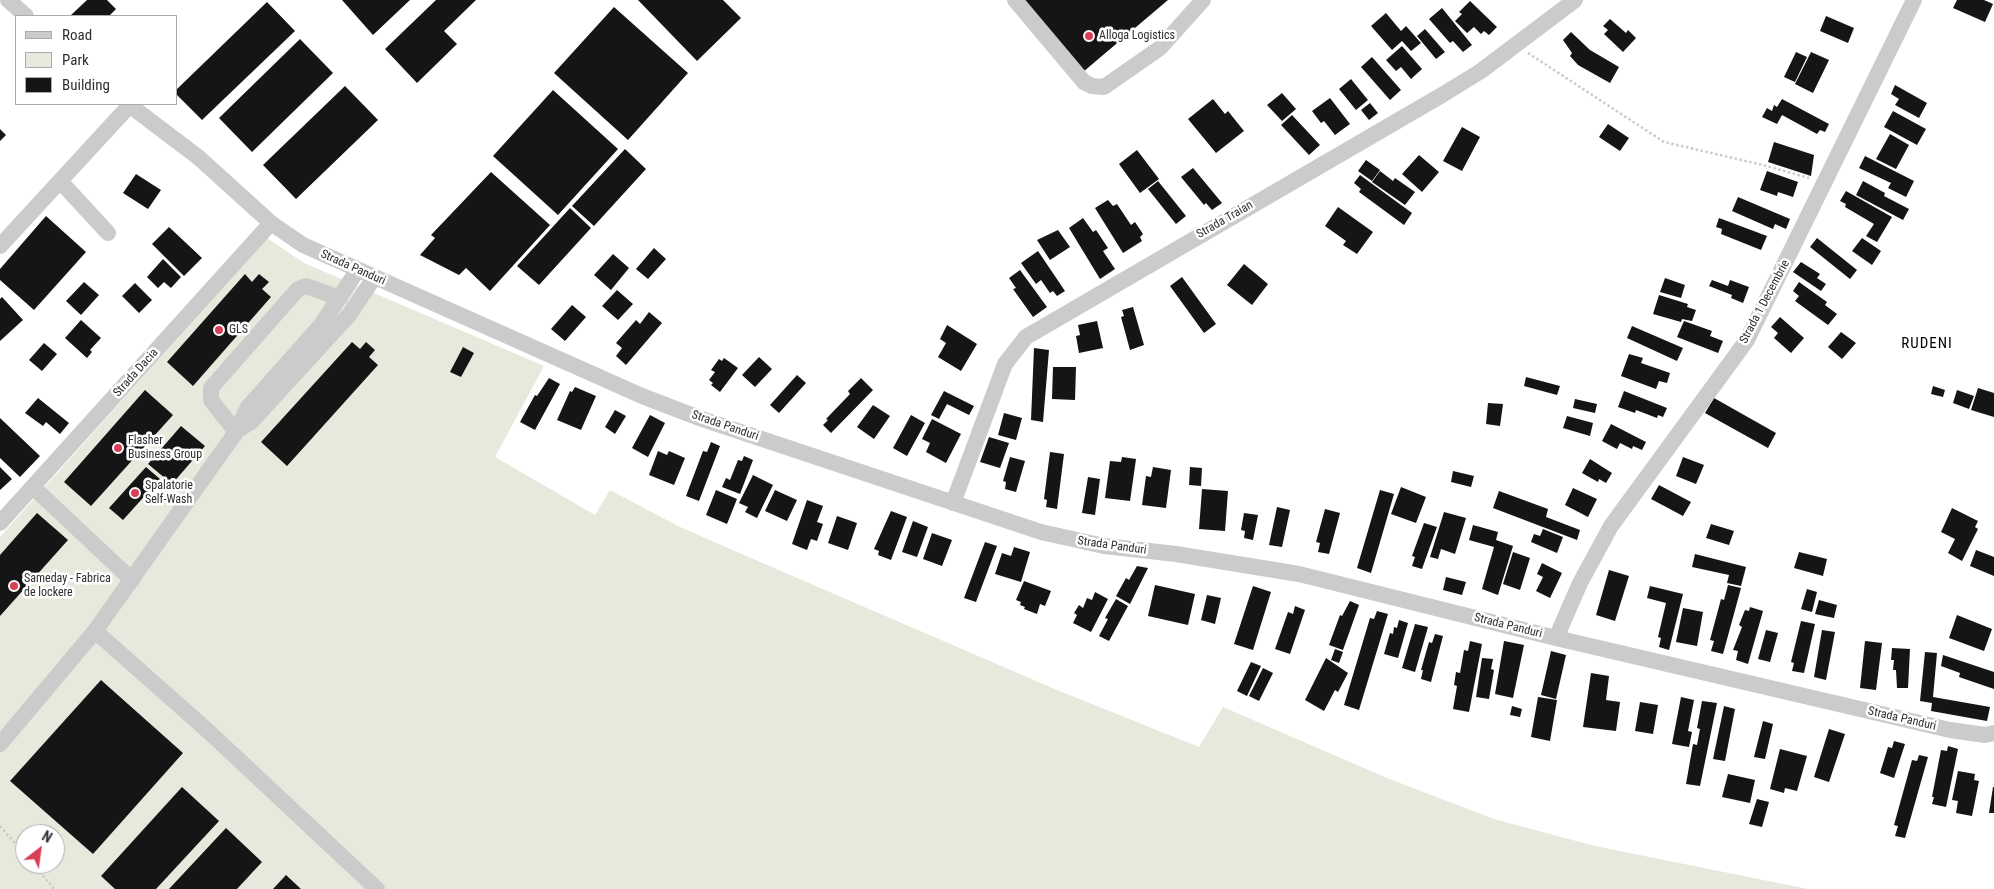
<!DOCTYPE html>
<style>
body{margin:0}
#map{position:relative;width:1994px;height:889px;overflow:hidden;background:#fff;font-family:"Roboto Condensed",sans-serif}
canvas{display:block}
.legend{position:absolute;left:15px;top:15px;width:162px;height:90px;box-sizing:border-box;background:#fff;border:1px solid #ababab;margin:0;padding:6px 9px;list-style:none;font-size:15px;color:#2e2e2e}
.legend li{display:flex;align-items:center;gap:10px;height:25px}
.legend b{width:25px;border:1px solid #ababab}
.north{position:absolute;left:15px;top:824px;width:50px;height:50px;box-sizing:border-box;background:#fff;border:1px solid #ababab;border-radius:50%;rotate:30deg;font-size:14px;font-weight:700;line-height:20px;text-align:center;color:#2e2e2e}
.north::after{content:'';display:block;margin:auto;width:18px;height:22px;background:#d73f56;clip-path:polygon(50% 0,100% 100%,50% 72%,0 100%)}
</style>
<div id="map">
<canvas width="1994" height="889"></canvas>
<ul class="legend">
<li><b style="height:6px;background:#cbcbcb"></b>Road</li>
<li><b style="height:14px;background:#e5eadd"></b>Park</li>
<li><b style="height:14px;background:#151515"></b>Building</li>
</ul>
<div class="north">N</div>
</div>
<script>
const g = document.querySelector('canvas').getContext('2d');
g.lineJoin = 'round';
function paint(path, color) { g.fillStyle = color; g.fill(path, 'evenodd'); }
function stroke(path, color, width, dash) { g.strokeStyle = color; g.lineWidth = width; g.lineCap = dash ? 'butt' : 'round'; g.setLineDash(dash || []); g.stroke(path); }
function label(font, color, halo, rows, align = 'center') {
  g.font = font + ' "Roboto Condensed",sans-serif'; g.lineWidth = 5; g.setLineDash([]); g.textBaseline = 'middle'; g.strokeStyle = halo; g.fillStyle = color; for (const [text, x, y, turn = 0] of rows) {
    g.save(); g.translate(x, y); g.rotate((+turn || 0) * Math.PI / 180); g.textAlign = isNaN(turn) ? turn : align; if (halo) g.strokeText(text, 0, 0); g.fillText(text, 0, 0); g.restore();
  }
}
paint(new Path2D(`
 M267 238 304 263 544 366 495 457 595 515 610 490 678 526 737 552 1057 690 1199 747 1223 707 1387 778 1494 819 1595 846 1808 889H0V537ZM25 834H55V864H25Z`), '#e5eadd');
paint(new Path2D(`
 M87 0H107L116 9 109 16H70Z
 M342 0H410L373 35Z
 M436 0H476L444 31 457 44 417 83 385 49Z
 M638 0H723L741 18 697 61Z
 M1022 0H1168L1083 72Z
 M1957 0H1984L1993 4 1985 22 1953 8Z
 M1470 1 1497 27 1489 35 1484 31 1481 34 1474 27 1467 33 1455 21 1462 14 1459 12Z
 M267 2 295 31 202 120 176 94V90Z
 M614 7 688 73 628 140 554 73Z
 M1442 8 1472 45 1463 52 1453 41 1450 43 1429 19Z
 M1386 13 1401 31 1406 26 1421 43 1411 51 1402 41 1392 50 1371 26Z
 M1826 16 1854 28 1848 43 1820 31Z
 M1610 19 1626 33 1628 30 1636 38 1623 52 1604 34 1608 30 1603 26Z
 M1425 29 1445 52 1436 59 1417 36Z
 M1571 32 1590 50 1619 67 1610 83 1578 65 1570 56 1572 53 1563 40Z
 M300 39 333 73 252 152 219 118Z
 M1402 46 1422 69 1411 79 1401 67 1396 71 1386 60Z
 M1796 52 1807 57 1795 82 1784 77Z
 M1811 52 1829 60 1813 93 1795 84Z
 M1372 57 1401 90 1390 100 1361 67Z
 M1351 79 1368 100 1356 110 1339 89Z
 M1895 85 1927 103 1919 118 1895 105 1899 99 1891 94Z
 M345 86 378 120 296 199 263 165Z
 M553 90 618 149 558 215 493 156Z
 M1282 93 1296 109 1282 121 1267 105Z
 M1330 98 1350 124 1335 135 1324 121 1321 123 1312 111Z
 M1213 99 1225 114 1228 111 1244 131 1216 153 1188 119Z
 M1782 99 1829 124 1825 132 1820 130 1817 134 1782 115 1777 124 1762 117 1767 108 1772 111 1774 105 1777 107Z
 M1370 103 1378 113 1369 120 1361 110Z
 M1893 111 1926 129 1917 145 1884 127Z
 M1292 115 1320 145 1309 155 1281 125Z
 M1608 124 1629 138 1620 151 1599 137Z
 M1462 127 1480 137 1462 171 1443 161Z
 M0 129 6 135 0 141Z
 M1890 134 1909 145 1896 169 1876 159Z
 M1774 142 1814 155 1811 176 1768 162Z
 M625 149 646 169 594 226 572 206Z
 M1137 150 1159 179 1140 193 1119 164Z
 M1419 155 1439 172 1422 192 1402 174Z
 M1865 156 1914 181 1906 197 1888 188 1891 183 1859 168Z
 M1366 160 1380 170 1372 181 1358 171Z
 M1193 168 1222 203 1212 210 1206 203 1204 205 1181 177Z
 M1380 171 1393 181 1395 178 1415 192 1405 205 1372 182Z
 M1767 171 1798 182 1793 197 1778 192 1777 196 1760 190Z
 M491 172 550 225 490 291 466 268 459 275 420 255 435 238 431 235Z
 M136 174 161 190 148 209 123 193Z
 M1360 175 1412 213 1404 225 1359 192 1361 189 1354 183Z
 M1158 181 1186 216 1176 224 1148 189Z
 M1863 181 1885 193 1884 196 1909 209 1903 220 1856 195Z
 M1846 191 1892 217 1877 242 1866 236 1874 224 1845 207 1846 204 1840 201Z
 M1738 197 1790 219 1786 229 1775 224 1773 229 1732 211Z
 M1108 200 1113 206 1117 204 1131 225 1135 222 1143 234 1140 237 1142 241 1123 253 1095 208Z
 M1338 207 1373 232 1357 254 1343 245 1346 241 1325 226Z
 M570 208 591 228 539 285 517 266Z
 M46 216 86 252 34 310 0 280V269Z
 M1083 218 1093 232 1096 230 1108 248 1103 251 1115 269 1100 279 1069 228Z
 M1719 218 1767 236 1761 250 1721 234 1722 229 1716 227Z
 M169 227 202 258 184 276 152 244Z
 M1058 230 1070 247 1050 260 1037 240Z
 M1817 238 1857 270 1850 279 1810 247Z
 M1862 238 1881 251 1872 265 1852 251Z
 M654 248 666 259 648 279 636 269Z
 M1038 251 1065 291 1057 296 1053 291 1050 293 1041 280 1036 284 1021 263Z
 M613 254 629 268 611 290 594 275Z
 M163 259 181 277 171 288 164 282 158 288 147 277Z
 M1801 262 1820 274 1817 278 1826 284 1821 291 1793 272Z
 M1244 264 1268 284 1252 305 1227 285Z
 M1020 270 1047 307 1033 317 1013 289 1016 288 1009 278Z
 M245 274 252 282 259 274 269 282 262 289 271 297 193 386 167 362Z
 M1182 277 1216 324 1204 333 1170 286Z
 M1665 278 1685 285 1681 298 1660 292Z
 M1712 280 1728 286 1730 280 1749 287 1743 303 1731 298 1732 295 1709 286Z
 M84 282 99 295 81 315 66 301Z
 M1799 282 1827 302 1825 305 1837 314 1828 325 1795 301 1799 296 1793 291Z
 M135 283 152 300 139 313 122 296Z
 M617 290 633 304 618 320 602 306Z
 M1659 295 1688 304 1687 307 1696 310 1692 321 1682 319 1681 322 1653 314Z
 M2 297 23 320 0 341V299Z
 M572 305 586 317 565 341 551 329Z
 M1133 307 1144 345 1130 350 1121 317 1124 316 1122 310Z
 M649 312 662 323 626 365 616 356 622 348 616 343 636 320 640 324Z
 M1780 317 1804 338 1791 353 1774 338 1778 333 1771 327Z
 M81 320 101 338 90 350 92 352 87 358 65 338Z
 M1097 321 1103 348 1079 353 1076 336 1080 335 1078 325Z
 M1684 321 1712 331 1710 336 1723 341 1718 353 1677 337Z
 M947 325 977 344 961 371 938 357 946 343 940 339Z
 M1632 326 1683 348 1677 361 1627 338Z
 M1841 332 1856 343 1842 359 1828 347Z
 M352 342 360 349 366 342 375 350 369 357 378 365 287 466 261 442Z
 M44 343 57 354 42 371 29 360Z
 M463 347 474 353 461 377 450 372Z
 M1034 348 1049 350 1043 422 1031 420Z
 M1629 354 1643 358 1641 363 1670 373 1667 383 1659 381 1656 389 1621 376Z
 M759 357 772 369 755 387 742 375Z
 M724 358 738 368 720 392 711 385 713 383 709 380 715 372 711 370 719 359 722 361Z
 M1053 367H1076L1075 400 1052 399Z
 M797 375 806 383 779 413 770 405Z
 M1526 377 1560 386 1557 395 1524 386Z
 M549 378 560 384 535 430 520 422 535 395 537 396Z
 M861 378 873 390 831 433 823 425 828 420 826 419 850 394 848 391Z
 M1933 386 1945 390 1943 397 1931 394Z
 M575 387 596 396 581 430 557 420 570 391 572 392Z
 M1978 388 1994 393V417L1971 410Z
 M145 390 173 415 91 506 64 482Z
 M1957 390 1974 396 1969 409 1953 403Z
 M944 391 974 406 969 415 947 404 939 419 931 415Z
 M1624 391 1667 408 1663 417 1658 415 1657 418 1636 410 1635 413 1618 407Z
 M38 398 69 423 60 434 46 422 43 426 25 413Z
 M1714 398 1776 433 1768 448 1705 413Z
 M1575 399 1597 404 1595 413 1573 408Z
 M1488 403 1503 404 1500 426 1486 424Z
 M873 405 890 416 874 439 857 427Z
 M615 410 626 416 615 434 605 427Z
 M1004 413 1022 418 1016 440 998 435Z
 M650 415 665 423 648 457 632 448Z
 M911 415 925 423 907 456 893 448Z
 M1567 416 1593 423 1590 436 1563 428Z
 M0 418 40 456 20 477 0 458Z
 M932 419 961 434 946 463 926 452 930 443 922 439Z
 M1611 424 1646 442 1642 450 1633 446 1632 449 1620 443 1617 449 1602 441Z
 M181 426 205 446 172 484 148 464Z
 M989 437 1009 443 1000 468 980 462Z
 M711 442 720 446 699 501 686 496 703 451 707 452Z
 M658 451 667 455 669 451 685 458 674 485 649 475Z
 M1050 452 1064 454 1057 509 1046 507 1047 500 1044 499Z
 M744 456 753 460 740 494 722 487 726 478 730 480 738 460 742 461Z
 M1010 457 1025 461 1016 492 1005 489 1006 482 1003 481Z
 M1122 457 1136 459 1130 501 1105 498 1110 461 1121 462Z
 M1683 457 1704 465 1696 484 1676 476Z
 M1590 459 1612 473 1606 483 1599 479 1598 482 1582 473Z
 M0 467 12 479 0 490Z
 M146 467 160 479 123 520 109 508Z
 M1153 467 1171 470 1166 508 1142 505 1146 476 1151 477Z
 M1190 467 1202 468 1201 486 1189 485Z
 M1453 471 1474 476 1471 487 1451 482Z
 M753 475 773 485 757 518 745 512 748 507 739 503Z
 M1088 477 1100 479 1095 515 1082 513Z
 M1659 485 1691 502 1683 516 1651 499Z
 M1401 487 1426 497 1416 523 1391 514Z
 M1573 488 1597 499 1588 517 1565 505Z
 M1202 489 1228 491 1225 531 1199 529Z
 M716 490 737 499 727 524 706 515Z
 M775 490 797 500 787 521 765 511Z
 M1380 490 1394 494 1371 573 1357 568Z
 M1499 491 1548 509 1546 517 1580 530 1577 540 1493 508Z
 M807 500 823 506 817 522 823 524 817 541 811 539 807 550 792 544Z
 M1277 507 1290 510 1282 547 1269 545Z
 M1952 508 1978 521 1975 527 1978 529 1962 561 1948 553 1955 539 1941 532Z
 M1325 509 1340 513 1329 554 1318 552 1320 543 1316 542Z
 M891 511 907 517 891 560 878 555 879 551 874 549Z
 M1444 512 1466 518 1455 554 1441 549 1438 559 1430 557Z
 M37 513 68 540 0 616V555Z
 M1244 513 1258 515 1253 540 1244 538 1245 531 1241 530Z
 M837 516 857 523 848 550 828 543Z
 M913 521 928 527 917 557 902 552Z
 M1424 523 1437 527 1422 569 1412 566 1415 557 1412 556Z
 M1711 524 1734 531 1729 545 1706 538Z
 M1473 525 1498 532 1496 540 1513 546 1498 595 1482 589 1494 547 1469 540Z
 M1543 529 1563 537 1557 553 1531 542 1534 534 1540 536Z
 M932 533 952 540 942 566 923 559Z
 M985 542 997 546 976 602 964 598Z
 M1014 547 1030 552 1021 582 995 574 1002 553 1011 556Z
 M1976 550 1994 557V576L1970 566Z
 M1513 552 1530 558 1520 590 1503 584Z
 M1799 552 1827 559 1823 576 1794 568Z
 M1695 554 1746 567 1741 586 1727 583 1729 575 1692 567Z
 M1542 563 1562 573 1550 598 1536 591 1543 577 1537 574Z
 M1137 566 1148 568 1130 604 1116 596 1126 578 1129 580Z
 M1609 570 1629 576 1615 621 1596 615Z
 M1446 577 1466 582 1462 595 1443 590Z
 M1024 581 1051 591 1045 606 1040 604 1037 614 1024 609 1025 607 1020 605 1021 602 1016 600Z
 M1155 585 1195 594 1188 625 1148 616Z
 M1728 585 1741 588 1723 654 1711 651 1714 641 1710 640 1721 599 1724 600Z
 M1253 586 1271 592 1253 650 1234 644Z
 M1650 586 1683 594 1669 650 1659 647 1661 638 1658 637 1666 603 1647 598Z
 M1807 589 1817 592 1812 612 1801 609Z
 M1095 592 1108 599 1091 632 1073 623 1077 615 1074 613 1079 605 1083 608 1087 598 1092 600Z
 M1207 595 1221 598 1215 624 1201 620Z
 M1116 599 1128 606 1109 641 1099 636 1108 619 1105 618Z
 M1819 600 1837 605 1834 618 1815 614Z
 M1350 601 1359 605 1343 650 1329 645 1340 615 1342 616Z
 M1295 606 1305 610 1290 654 1275 649 1288 612 1293 614Z
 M1750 607 1763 611 1748 664 1736 660 1738 651 1733 650 1742 627 1739 625 1745 610 1749 611Z
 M1683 608 1703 612 1697 646 1676 642Z
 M1377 611 1388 614 1359 710 1344 705 1370 618 1374 619Z
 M1957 615 1992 629 1984 651 1949 638Z
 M1399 620 1408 623 1398 658 1384 654 1390 633 1393 634 1394 627 1397 628Z
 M1801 621 1815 624 1804 673 1792 671 1794 663 1791 662Z
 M1415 624 1428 627 1415 672 1402 668Z
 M1766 630 1778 633 1770 662 1758 659Z
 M1822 630 1835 632 1826 680 1814 677Z
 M1435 634 1443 636 1431 682 1421 679 1423 670H1421L1429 642 1432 643Z
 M1470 641 1482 644 1469 712 1453 709 1457 686 1454 685 1456 672 1460 673 1464 650 1468 651Z
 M1504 641 1524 645 1513 698 1495 694Z
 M1865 641 1882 643 1876 690 1860 688Z
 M1892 648 1910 649 1908 688H1897L1896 670H1893L1894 660H1891Z
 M1335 649 1343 652 1339 663 1331 660Z
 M1551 651 1566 655 1556 699 1541 695Z
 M1925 652 1937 653 1933 697 1990 707 1987 721 1931 711 1932 703 1920 701Z
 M1943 655 1994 672V689L1959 677 1960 673 1941 666Z
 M1326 658 1348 673 1338 692 1335 690 1324 711 1305 700Z
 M1482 658 1493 659 1491 669 1494 670 1489 699 1476 697Z
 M1251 662 1261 666 1247 696 1237 691Z
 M1263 668 1273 673 1259 701 1249 696Z
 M1591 673 1609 676 1606 700 1620 702 1616 731 1583 727Z
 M101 680 183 753 93 854 10 781Z
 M1538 697 1557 700 1550 741 1531 737Z
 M1681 697 1694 700 1688 731 1692 732 1689 747 1672 744Z
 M1702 701 1717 703 1700 786 1686 784 1693 744 1697 745 1700 729 1697 728Z
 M1640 702 1658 705 1653 734 1635 731Z
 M1512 706 1522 709 1520 717 1510 715Z
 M1724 706 1735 709 1725 761 1713 759Z
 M1763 721 1773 724 1765 759 1754 757Z
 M1829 729 1845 734 1829 782 1814 777Z
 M1894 741 1905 744 1894 778 1880 773 1888 747 1892 748Z
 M1948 746 1958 749 1946 807 1932 804 1934 797H1932L1941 750 1947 751Z
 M1780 749 1807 756 1797 791 1785 788 1784 793 1770 789Z
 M1919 755 1928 757 1905 838 1895 836 1898 826 1894 825 1912 760 1917 761Z
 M1958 771 1975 774 1974 780 1979 781 1972 816 1956 813 1958 801 1952 800Z
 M1728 774 1755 780 1750 803 1722 797Z
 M182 787 219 821 156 889H115L101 876Z
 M1993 787H1994V813H1989Z
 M1757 799 1769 802 1762 827 1749 824Z
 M226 828 262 862 237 889H169Z
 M286 875 301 889H273Z`), '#151515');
stroke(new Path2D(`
 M1528 53 1664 142 1763 165 1809 178
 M0 826 25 855
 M33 864 54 889`), '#cbcbcb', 2.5, [2.5, 2.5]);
stroke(new Path2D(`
 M8 0 26 16
 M1015 0 1084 82 1092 86 1104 87 1160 48 1203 0
 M128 104 198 157 271 223 303 245 642 396 702 419 1041 532 1104 546 1176 554 1299 574 1556 638 1950 730 1985 735 1994 733
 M60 181 108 233
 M0 246 130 105
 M238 430 251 422 349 315 374 278
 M236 432 211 400V388L298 289 306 286 340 298
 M33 487 132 580
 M953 503 1005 364 1026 337 1442 95 1481 71 1575 0
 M0 523 271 223
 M95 631 208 731 377 889
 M1556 638 1580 583 1611 526 1747 340 1914 0
 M0 744 95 631 236 432 248 407 321 325 357 271`), '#cbcbcb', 16);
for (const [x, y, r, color] of [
 [1089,36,5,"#d73f56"],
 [219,330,5,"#d73f56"],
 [118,448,5,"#d73f56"],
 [135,493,5,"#d73f56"],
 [14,586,5,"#d73f56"]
]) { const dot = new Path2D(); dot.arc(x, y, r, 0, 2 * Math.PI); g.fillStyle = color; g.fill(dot); stroke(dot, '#fff', 2); }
label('12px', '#2e2e2e', '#fff', [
 ["Alloga Logistics",1099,36],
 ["GLS",229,330],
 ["Flasher",128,441],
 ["Business Group",128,455],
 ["Spalatorie",145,486],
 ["Self-Wash",145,500],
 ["Sameday - Fabrica",24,579],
 ["de lockere",24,593]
], 'left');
label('12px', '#2e2e2e', '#fff', [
 ["Strada Traian",1225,220,-30],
 ["Strada Panduri",353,268,24],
 ["Strada 1 Decembrie",1765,302,-62],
 ["Strada Dacia",136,373,-48],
 ["Strada Panduri",725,426,19],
 ["Strada Panduri",1112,546,8],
 ["Strada Panduri",1508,626,14],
 ["Strada Panduri",1902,719,13]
]);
g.letterSpacing = '1px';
label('15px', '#000', '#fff', [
 ["RUDENI",1927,344]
]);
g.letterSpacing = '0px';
</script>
